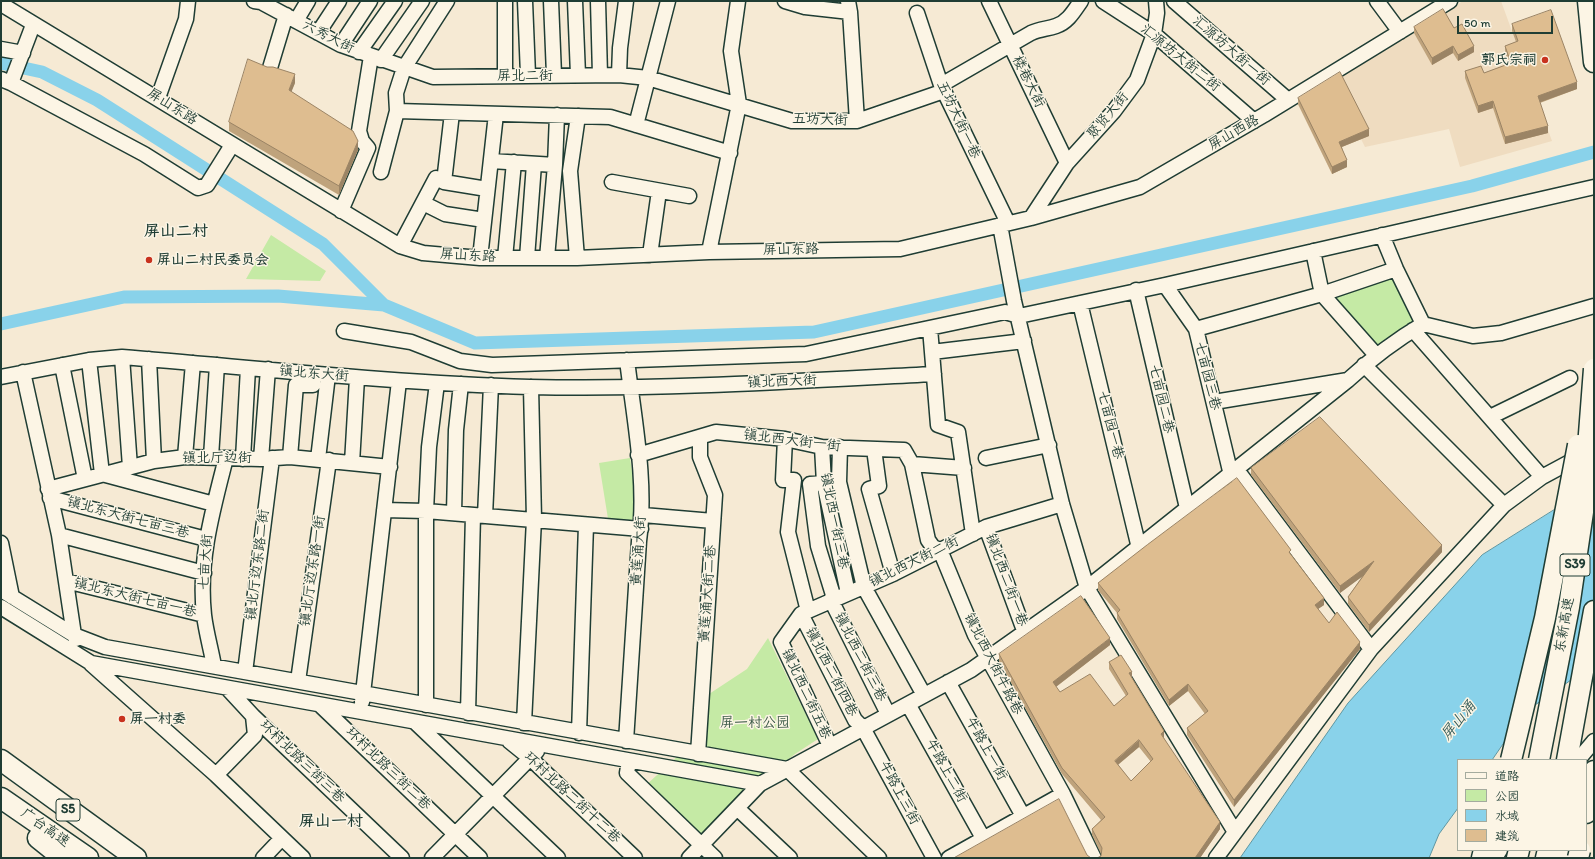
<!DOCTYPE html>
<meta charset="utf-8">
<style>
body{margin:0}
#map{position:relative;width:1595px;height:859px;overflow:hidden;background:#f6ead4;font-family:Itim,"LXGW WenKai TC",sans-serif}
canvas{display:block}
.frame{position:absolute;inset:0;border:2px solid #1f3d34;pointer-events:none}
.legend{position:absolute;left:1457px;top:759px;width:130px;height:92px;box-sizing:border-box;background:#fcf5e5;border:1px solid #a4ab9e;margin:0;padding:5px 7px;list-style:none;font-size:12px;color:#1f3d34}
.legend li{display:flex;align-items:center;gap:8px;height:20px}
.legend b{width:20px;border:1px solid #a4ab9e}
.scale{position:absolute;left:1457px;top:16px;width:96px;height:18px;box-sizing:border-box;border:2px solid #1f3d34;border-top:0;padding-left:5px;font-size:12px;line-height:14px;white-space:nowrap;color:#1f3d34;-webkit-text-stroke:3px #fcf5e5;paint-order:stroke}
</style>
<div id="map">
<canvas width="1595" height="859"></canvas>
<div class="frame"></div>
<ul class="legend">
<li><b style="height:5px;background:#fcf5e5"></b>道路</li>
<li><b style="height:11px;background:#c5eaa5"></b>公园</li>
<li><b style="height:11px;background:#89d2ea"></b>水域</li>
<li><b style="height:11px;background:#debd90"></b>建筑</li>
</ul>
<div class="scale">50 m</div>
</div>
<script>
const g = document.querySelector('canvas').getContext('2d');
g.lineJoin = 'round';
function paint(path, color) { g.fillStyle = color; g.fill(path, 'evenodd'); }
function stroke(path, color, width, dash) { g.strokeStyle = color; g.lineWidth = width; g.lineCap = dash ? 'butt' : 'round'; g.setLineDash(dash || []); g.stroke(path); }
function label(font, color, halo, rows, align = 'center') {
  g.font = font + ' Itim,"LXGW WenKai TC",sans-serif'; g.lineWidth = 3; g.setLineDash([]); g.textBaseline = 'middle'; g.strokeStyle = halo; g.fillStyle = color; for (const [text, x, y, turn = 0] of rows) {
    g.save(); g.translate(x, y); g.rotate((+turn || 0) * Math.PI / 180); g.textAlign = isNaN(turn) ? turn : align; if (halo) g.strokeText(text, 0, 0); g.fillText(text, 0, 0); g.restore();
  }
}
paint(new Path2D(`
 M1463 1H1501L1552 141 1460 167 1449 129 1365 147 1361 139 1339 148 1347 167 1332 174 1296 101Z`), '#efdcc0');
paint(new Path2D(`
 M271 235 326 271 320 281 246 279Z
 M1394 275 1417 321 1376 349 1332 298Z
 M630 458 639 521 609 525 599 463Z
 M768 638 818 739 795 754 726 808 701 836 645 786 702 734 706 696 747 669Z`), '#c5eaa5');
const water = new Path2D(`
 M1594 485V664L1525 712 1492 760H1458V808L1439 834 1429 858H1240L1348 703 1482 555Z`);
paint(water, '#89d2ea');
stroke(water, '#5f96a1', 1);
stroke(new Path2D(`
 M1 63 42 72 97 100 323 244 384 305 475 343 814 332 1472 186 1594 152
 M1 324 124 297 278 296 384 305`), '#89d2ea', 13);
const minor = new Path2D(`
 M254 1 261 2 341 45 433 77 619 75 648 78 792 121H857L944 91
 M525 1 528 75
 M551 1 554 75
 M575 1 578 75
 M598 1 600 75
 M785 1 805 7 850 12
 M848 1 850 12 857 121
 M989 1 1067 163
 M1103 1 1154 34 1254 121
 M1174 1 1288 100
 M1377 1 1400 32
 M1 4 400 246 423 253 480 258H577L709 252 900 249 1031 218 1140 187 1264 115 1450 1
 M917 13 941 85 1008 223
 M296 21 308 1
 M318 33 339 1
 M341 45 370 1
 M1 49 23 53
 M359 52 395 1
 M381 60 422 1
 M270 68 286 15
 M619 75 620 48 626 1
 M505 76V1
 M1 79 11 83 33 25
 M11 83 144 154 198 188 207 185 232 145
 M941 85 1031 33C1040 29 1047 29 1056 26 1068 22 1074 11 1081 1
 M158 98 186 19 188 1
 M397 111 610 117 730 153
 M636 125 668 1
 M491 161 555 165
 M381 172 397 111 396 93 404 68 447 1
 M444 182 452 113
 M612 182 689 196
 M423 203 445 214 484 220
 M341 211 368 148 362 141 359 131 371 56
 M1031 218 1067 163 1114 111 1137 80 1154 34 1157 13 1156 1
 M1000 225 1014 301 1062 504 1087 588 1235 832
 M1382 235 1396 269 1423 324
 M400 246 436 178 444 182 487 189
 M1313 251 1322 294 1376 355
 M709 252 739 104 731 51 738 1
 M650 255 659 191
 M480 258 496 114
 M505 258 514 162
 M527 258 534 164
 M547 258 555 165 557 115
 M577 258 570 171 578 116
 M1165 285 1196 329 1231 475
 M1136 290 1187 508
 M1080 303 1139 548
 M930 328 938 425 958 432 973 534
 M1196 329 1322 294 1396 269
 M1413 330 1542 477
 M344 331 411 342 460 361 492 365 806 354 1005 312 1019 316 1165 285 1594 187
 M932 352 1024 341
 M122 357 130 467
 M149 359 154 461
 M89 360 102 474 214 504
 M62 365 85 479
 M1364 365 1504 505
 M23 372 59 535 74 635 76 639
 M1 377 89 360 122 357C258 368 393 383 530 387 664 390 799 381 934 374
 M1214 402 1348 380
 M1490 417 1570 378
 M785 439 783 480H794L788 532 808 611
 M822 447 824 483 848 593
 M840 447 839 482 864 587 924 695
 M874 449 879 486 869 489 893 574
 M638 455 716 432 785 439 822 447 904 450 912 464 964 468
 M185 457 193 363
 M211 457 217 365
 M290 457 296 385H313V374
 M986 458 1049 445
 M243 459 248 368
 M261 459 268 369
 M318 459 328 375
 M352 463 357 378
 M912 464 928 540 933 547 940 550 975 635 1063 794 1094 858
 M1237 470 1371 649
 M824 483 810 484 818 546 833 595 831 600 888 714
 M48 489 154 461 185 457 261 459 290 457 390 467
 M50 498 206 539
 M384 510 426 511 641 529
 M454 513 456 430 461 384
 M643 515 713 521
 M485 516 491 385
 M986 527 1025 633
 M59 535 204 573
 M1 543 12 597
 M66 581 204 615
 M1 590 74 635 105 647 787 769 879 858
 M1 607 91 663 760 784
 M801 614 855 720 863 728 934 858
 M91 664 216 775 303 858
 M214 666C211 649 206 632 204 615 198 561 213 509 226 458
 M245 672 272 458
 M298 681 329 460
 M948 682 1023 816
 M362 702 399 381
 M908 704 983 838
 M320 705 480 858
 M426 705V511L429 447 437 383
 M468 713 473 515
 M253 716 402 858
 M416 723 558 858
 M524 723 534 519 531 387
 M579 733 586 525
 M509 741 530 758 635 858
 M626 741 639 541C647 482 634 419 627 360
 M830 746 781 642 801 614 893 574 986 527 1062 504
 M698 754 715 495 700 457V438
 M1578 760 1594 741
 M629 761 627 773 715 858
 M216 775 255 735 253 716 228 689
 M737 808 790 858
 M1556 850 1580 858
 M263 858 282 838
 M432 858 537 751
 M689 858 760 784 971 670 1087 588 1348 380C1372 358 1396 340 1423 324L1473 336 1501 333 1594 306
 M949 858 1063 794
 M1216 858 1371 649 1504 505 1542 477 1581 456
 M1495 858 1500 850`);
const highway = new Path2D(`
 M1588 1 1594 62
 M1 760 136 858
 M1567 760 1594 611
 M1 798 88 858
 M1586 813 1594 771
 M38 838 63 858
 M1482 858 1484 850
 M1517 858 1519 850
 M1546 858 1548 850`);
stroke(minor, '#1f3d34', 17);
stroke(highway, '#1f3d34', 23);
stroke(minor, '#fcf5e5', 14);
stroke(highway, '#fcf5e5', 20);
const highwayBridge = new Path2D(`
 M1511 760 1545 618 1578 445
 M1539 760 1569 607 1583 512 1594 369
 M1578 858 1580 850`);
stroke(highwayBridge, '#1f3d34', 23, []);
stroke(highwayBridge, '#fcf5e5', 20);
paint(new Path2D(`
 M1512 24 1577 89 1540 103 1548 133 1505 144 1493 108 1478 113 1465 78V71L1484 73 1509 64 1505 53V46L1516 42 1512 31Z
 M1414 27 1454 28 1474 52 1458 61 1453 53 1432 65 1414 33Z
 M295 83 291 91 358 150 339 195 229 131V122Z
 M1298 98 1369 136 1342 147 1347 167 1332 174 1298 104Z
 M1251 468 1442 552 1369 632 1348 604V597L1363 575 1340 593 1251 475Z
 M1291 555 1324 605 1318 609 1329 623 1360 649 1234 807 1187 735V728L1205 714 1188 691 1169 706 1117 619V613L1098 590V583Z
 M1110 645 1056 687 1060 692 1114 706 1126 696 1109 669V662L1132 678 1164 738 1220 829 1200 858H1097L1101 856V854L1092 835V829L1101 820 1062 774 999 661V654ZM1139 747 1151 762 1131 781 1118 765Z`), '#bfa37c');
paint(new Path2D(`
 M1453 46V53L1432 65V58Z
 M1474 46V52L1458 61V55Z
 M295 74V83L289 98V90Z
 M1577 82V89L1538 103V96Z
 M1493 101V108L1478 113V106Z
 M1548 126V133L1505 144V137Z
 M1369 129V136L1339 148V142Z
 M358 141V150L339 195V186Z
 M1347 160V167L1332 174V167Z
 M1442 545V552L1369 632V625Z
 M1374 561V568L1340 593V586Z
 M1324 598V605L1315 611V605Z
 M1110 638V645L1053 689V682Z
 M1360 642V649L1234 807V800Z
 M1132 672V678L1129 673Z
 M1188 684V691L1169 706V700Z
 M1164 731V738L1161 734Z
 M1139 740V747L1115 767V761Z
 M1220 822V829L1200 858H1195Z`), '#9b8465');
const building = new Path2D(`
 M1443 9 1454 28 1462 24 1474 46 1458 55 1453 46 1432 58 1414 27Z
 M1551 10 1577 82 1538 96 1548 126 1505 137 1493 101 1478 106 1465 71 1481 66 1484 73 1511 63 1505 46 1518 41 1512 24Z
 M248 59 267 67H273L295 74 289 90 353 131 358 141 339 186 229 122Z
 M1340 72 1369 129 1339 142 1347 160 1332 167 1298 98Z
 M1320 417 1442 545 1369 625 1348 597 1374 561 1340 586 1251 468Z
 M1237 478 1291 550 1289 552 1324 598 1315 605 1329 623 1337 612 1360 642 1234 800 1187 728 1208 711 1188 684 1169 700 1117 613 1120 610 1098 583 1147 545Z
 M1081 596 1110 638 1053 682 1060 692 1090 674 1114 706 1128 694 1109 662 1121 655 1132 672 1129 673 1164 731 1161 734 1220 822 1195 858H1097L1101 856 1102 848 1092 829 1105 817 1062 768 999 654ZM1139 740 1153 759 1131 781 1115 761Z
 M1059 799 1087 855 1091 858H954Z`);
paint(building, '#debd90');
stroke(building, '#9b8465', 1);
for (const [x, y, r, color] of [
 [1545,60,4,"#c8321e"],
 [149,260,4,"#c8321e"],
 [122,719,4,"#c8321e"]
]) { const dot = new Path2D(); dot.arc(x, y, r, 0, 2 * Math.PI); g.fillStyle = color; g.fill(dot); stroke(dot, '#fcf5e5', 1.5); }
for (const [x, y, w] of [
 [1575,565,30],
 [68,810,24]
]) { const box = new Path2D(); box.roundRect(x - w / 2, y - 11, w, 22, 3); g.fillStyle = '#fcf5e5'; g.fill(box); stroke(box, '#1f3d34', 1); }
label('bold 13px', '#1f3d34', null, [
 ["S39",1575,565],
 ["S5",68,810]
]);
label('14px', '#1f3d34', '#fcf5e5', [
 ["六秀大街",328,37,27],
 ["汇源坊大街一街",1231,51,41],
 ["汇源坊大街二街",1180,58,39],
 ["屏北二街",525,76],
 ["楼巷大街",1028,82,64],
 ["屏山东路",172,107,32],
 ["聚贤大街",1108,116,-50],
 ["五坊大街",820,120,2],
 ["五坊大街一巷",958,120,65],
 ["屏山西路",1234,133,-30],
 ["屏山东路",791,250,-1],
 ["屏山东路",468,256,3],
 ["镇北东大街",314,374,5],
 ["七亩园三巷",1207,376,76],
 ["镇北西大街",782,382,-2],
 ["七亩园二巷",1161,399,77],
 ["七亩园一巷",1110,425,76],
 ["镇北西大街一街",792,441,7],
 ["镇北厅边街",217,458],
 ["镇北东大街七亩三巷",128,518,15],
 ["镇北西一街三巷",834,521,79],
 ["黄莲涌大街",639,551,-86],
 ["七亩大街",206,562,-86],
 ["镇北西大街二街",914,562,-26],
 ["镇北厅边东路二街",258,565,-83],
 ["镇北厅边东路一街",313,571,-82],
 ["镇北西二街一巷",1006,580,70],
 ["黄莲涌大街二巷",708,594,-86],
 ["镇北东大街七亩一巷",135,598,14],
 ["东新高速",1565,625,-80],
 ["镇北西二街三巷",860,657,63],
 ["镇北西大街牛路巷",993,664,63],
 ["镇北西二街四巷",831,672,63],
 ["镇北西二街五巷",806,694,65],
 ["牛路上一街",986,749,61],
 ["环村北路三街三巷",302,762,44],
 ["环村北路三街二巷",388,769,44],
 ["牛路上二街",946,771,61],
 ["牛路上三街",899,793,62],
 ["环村北路二街十二巷",572,798,43],
 ["广台高速",45,828,35]
]);
label('bold 14px', '#1f3d34', '#fcf5e5', [
 ["郭氏宗祠",1537,60,"right"],
 ["屏山二村民委员会",157,260],
 ["屏一村委",130,719]
], 'left');
label('14px', '#385745', '#fcf5e5', [
 ["屏一村公园",755,723]
]);
label('italic 15px', '#345b58', '#fcf5e5', [
 ["屏山涌",1459,721,-51]
]);
label('bold 16px', '#1f3d34', '#fcf5e5', [
 ["屏山二村",176,232],
 ["屏山一村",331,822]
]);
</script>
